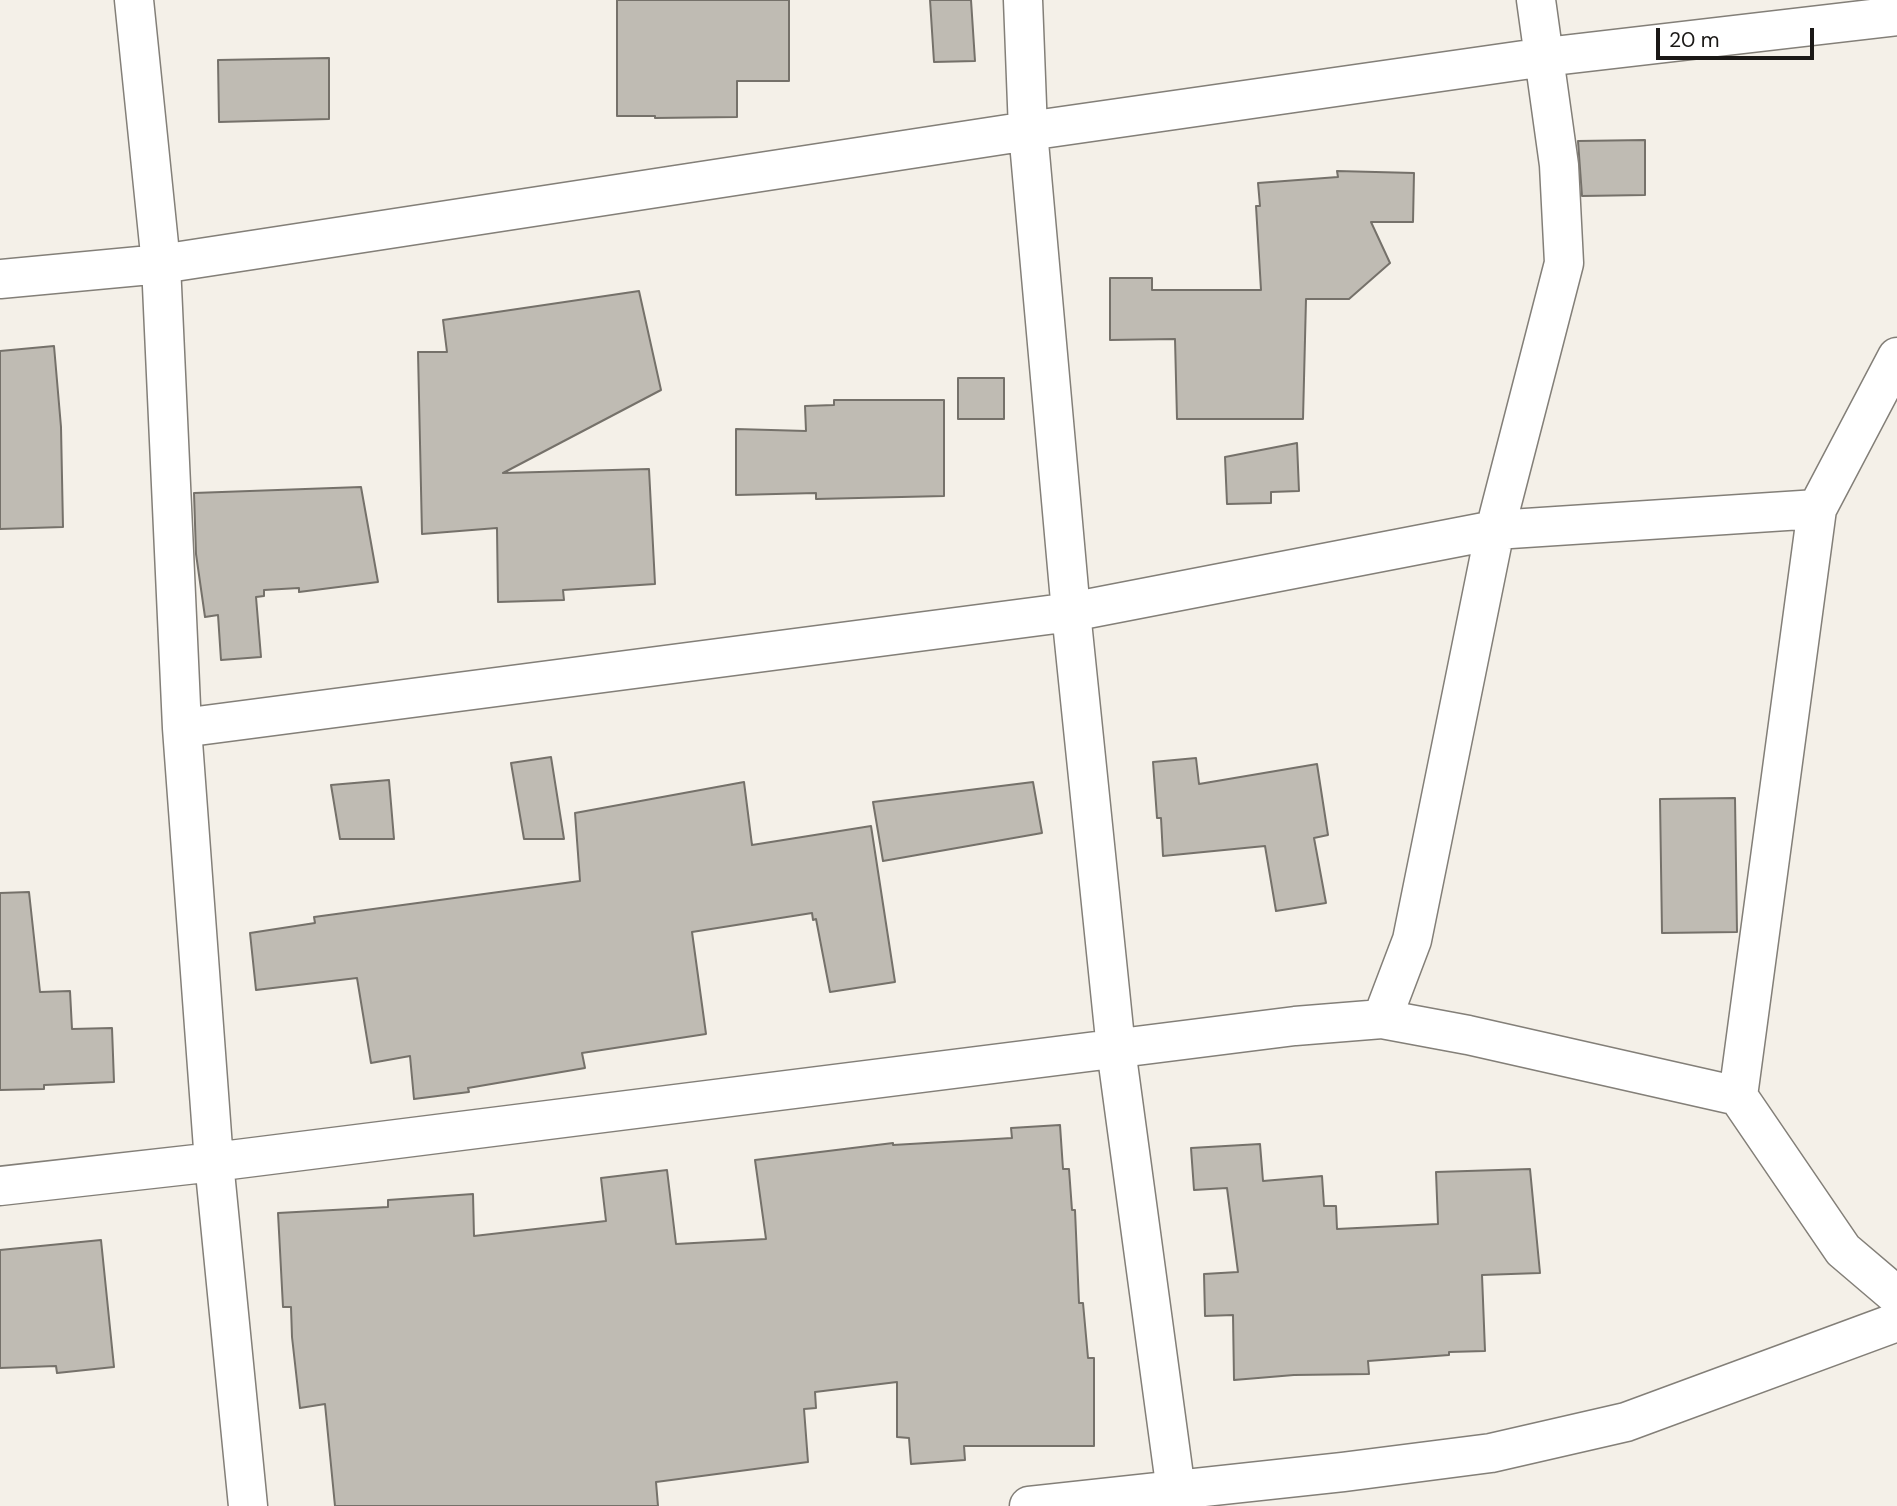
<!DOCTYPE html>
<style>
body{margin:0}
#map{position:relative;width:1897px;height:1506px;overflow:hidden;background:#f4f0e8;font-family:"DM Sans",sans-serif}
canvas{display:block}
.scale{position:absolute;left:1656px;top:28px;width:158px;height:32px;box-sizing:border-box;border:4px solid #1a1816;border-top:0;padding-left:9px;font-size:21px;line-height:24px;white-space:nowrap;color:#1a1816;-webkit-text-stroke:5px #fff;paint-order:stroke}
</style>
<div id="map">
<canvas width="1897" height="1506"></canvas>
<div class="scale">20 m</div>
</div>
<script>
const g = document.querySelector('canvas').getContext('2d');
g.lineJoin = 'round';
function paint(path, color) { g.fillStyle = color; g.fill(path, 'evenodd'); }
function stroke(path, color, width, dash) { g.strokeStyle = color; g.lineWidth = width; g.lineCap = dash ? 'butt' : 'round'; g.setLineDash(dash || []); g.stroke(path); }
const building = new Path2D(`
 M617 0H789V81H737V117L655 118V116H617Z
 M930 0H971L975 61 934 62Z
 M329 58V119L219 122 218 60Z
 M1645 140V195L1582 196 1578 141Z
 M1337 171 1414 173 1413 222H1371L1390 263 1349 299H1306L1303 419H1177L1175 339 1110 340V278H1152V290H1261L1256 206H1260L1258 183 1338 177Z
 M639 291 661 390 503 473 649 469 655 584 563 590 564 600 498 602 497 528 422 534 418 352H447L443 320Z
 M54 346 61 427 63 527 0 529V351Z
 M958 378H1004V419H958Z
 M834 400H944V496L816 499V493L736 495V429L806 431 805 406 834 405Z
 M1297 443 1299 491 1271 492V503L1227 504 1225 457Z
 M361 487 378 582 299 592V588L264 590V596L256 597 261 657 221 660 218 615 205 617 196 554 194 493Z
 M551 757 564 839H524L511 763Z
 M1196 758 1199 784 1317 764 1328 835 1314 838 1326 903 1276 911 1265 846 1163 856 1161 818H1157L1153 762Z
 M389 780 394 839H340L331 785Z
 M744 782 752 845 871 826 895 982 830 992 816 919 813 920 812 913 692 932 706 1034 582 1053 585 1068 468 1088 469 1092 414 1099 410 1056 371 1063 357 978 256 990 250 933 315 923 314 917 580 881 575 813Z
 M1033 782 1042 833 883 861 873 802Z
 M1735 798 1737 932 1662 933 1660 799Z
 M29 892 40 992 70 991 72 1029 112 1028 114 1082 44 1085V1089L0 1090V893Z
 M1060 1125 1063 1169H1069L1072 1210H1075L1079 1303H1083L1088 1358H1094V1446H964L965 1460 911 1464 909 1438 897 1437V1382L815 1392 816 1408 804 1409 808 1462 656 1482 658 1506H335L325 1404 300 1408 292 1337 291 1307H283L278 1213 388 1207V1200L473 1194 474 1236 606 1221 601 1178 667 1170 676 1244 766 1239 755 1160 893 1143V1145L1012 1138 1011 1128Z
 M1260 1144 1263 1181 1322 1176 1324 1206H1336L1337 1229 1438 1224 1436 1172 1530 1169 1540 1273 1482 1275 1485 1351 1449 1352V1355L1368 1361 1369 1374 1294 1375 1234 1380 1233 1315 1205 1316 1204 1274 1238 1272 1227 1188 1194 1190 1191 1148Z
 M101 1240 114 1367 57 1373 56 1366 0 1368V1250Z`);
paint(building, '#bfbbb3');
stroke(building, '#75716a', 2);
const minor = new Path2D(`
 M134 0 161 264 182 728 214 1162 248 1506
 M1023 0 1028 131 1071 612 1116 1049 1178 1506
 M0 279 161 264 1028 131 1545 57 1897 16
 M182 728 1071 612 1495 530 1817 509
 M1382 1019 1412 940 1495 530 1564 263 1559 165 1536 0
 M1738 1096 1817 509 1897 357
 M0 1186 214 1162 1295 1026 1382 1019 1468 1035 1738 1096 1843 1250 1897 1296
 M1029 1506 1343 1472 1491 1453 1626 1422 1897 1322`);
stroke(minor, '#837f78', 41);
stroke(minor, '#fff', 38);
</script>
